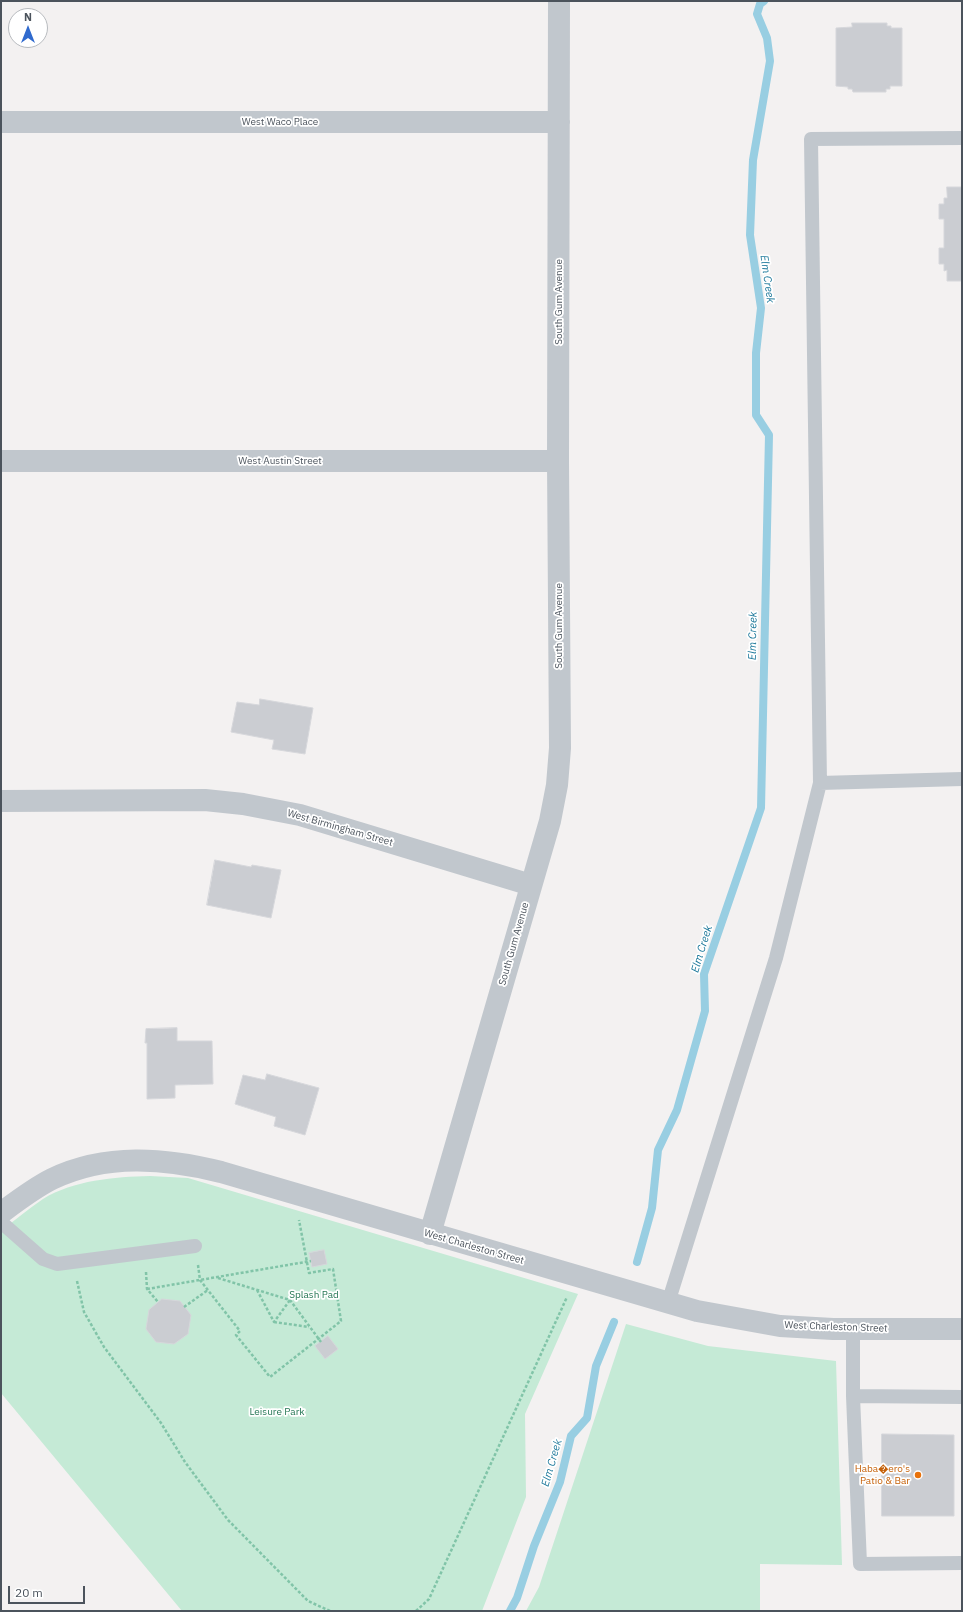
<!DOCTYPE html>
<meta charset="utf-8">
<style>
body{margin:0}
#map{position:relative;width:963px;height:1612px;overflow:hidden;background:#f3f1f1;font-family:"IBM Plex Sans",sans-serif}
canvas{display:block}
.frame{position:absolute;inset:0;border:2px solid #4b535c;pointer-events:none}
.north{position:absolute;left:8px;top:8px;width:40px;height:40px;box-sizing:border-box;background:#fff;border:1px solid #b7babe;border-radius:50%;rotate:0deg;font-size:11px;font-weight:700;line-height:16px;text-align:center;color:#4b535c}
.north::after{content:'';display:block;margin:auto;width:14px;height:18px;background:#306ace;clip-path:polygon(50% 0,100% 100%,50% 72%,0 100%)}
.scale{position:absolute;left:8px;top:1586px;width:77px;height:18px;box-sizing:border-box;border:2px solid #4b535c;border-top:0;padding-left:5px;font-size:12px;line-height:14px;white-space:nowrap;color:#4b535c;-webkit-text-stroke:3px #fff;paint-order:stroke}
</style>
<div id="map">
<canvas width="963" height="1612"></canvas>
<div class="frame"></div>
<div class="north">N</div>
<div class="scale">20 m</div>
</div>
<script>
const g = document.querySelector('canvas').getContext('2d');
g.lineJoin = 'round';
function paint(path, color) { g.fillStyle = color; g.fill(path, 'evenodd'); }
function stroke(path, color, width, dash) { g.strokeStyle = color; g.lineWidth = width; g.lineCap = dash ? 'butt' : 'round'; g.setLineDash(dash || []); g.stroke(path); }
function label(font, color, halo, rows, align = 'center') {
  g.font = font + ' "IBM Plex Sans",sans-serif'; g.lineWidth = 3.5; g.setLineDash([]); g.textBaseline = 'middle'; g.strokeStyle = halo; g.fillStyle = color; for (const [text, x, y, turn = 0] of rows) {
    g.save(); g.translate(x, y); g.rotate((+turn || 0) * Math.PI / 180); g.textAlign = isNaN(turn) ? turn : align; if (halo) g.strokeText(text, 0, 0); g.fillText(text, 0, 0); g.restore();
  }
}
paint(new Path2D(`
 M150 1176 188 1178 578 1294 525 1414 526 1497 482 1611H182L1 1393V1231C15 1220 28 1209 43 1199 74 1180 114 1177 150 1176Z
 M626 1324 708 1346 836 1361 842 1565 760 1564V1611H526L539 1587Z`), '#c5ead6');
stroke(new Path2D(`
 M637 1262 652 1208 658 1150 677 1110 705 1011 704 974 761 808 769 435 756 415V353L761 308 750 235 753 160 770 61 767 38 757 14 760 4 764 1
 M510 1611 517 1598 534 1546 560 1482 571 1436 587 1418 596 1366 614 1322`), '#98cee2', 8);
const building = new Path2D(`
 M852 23H887V26H891V28H902V86H890V89H886V92H853L852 89H848V87L836 86V28L852 27Z
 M947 187H962V281H947V270L944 271V264H939V248H944V219H939V204H944V198H947Z
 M260 699 313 708 305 754 272 749 274 740 231 732 237 702 259 705Z
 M215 860 251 867 252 865 281 870 271 918 207 905Z
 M177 1028V1041H212L213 1084 175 1085V1098L147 1099V1043H145L146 1029Z
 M267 1074 319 1088 305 1135 274 1126 276 1117 235 1104 243 1075 265 1080Z
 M324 1250 327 1264 312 1267 309 1253Z
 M162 1299 180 1301 191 1315 188 1334 174 1344 156 1342 146 1329 149 1310Z
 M328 1336 338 1349 325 1359 315 1346Z
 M882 1434 954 1435V1516H882Z`);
paint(building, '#cbcdd2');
stroke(building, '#d6d7db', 1);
stroke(new Path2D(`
 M198 1265 200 1280 240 1331 236 1335 270 1377 341 1321 333 1269 309 1273 299 1220
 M146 1272 147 1289 158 1302
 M218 1278 290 1300 321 1342
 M77 1281 84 1312 104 1347 161 1423 185 1462 228 1520 308 1601 330 1611
 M147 1289 311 1261
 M257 1290 274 1322 290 1300
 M184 1307 208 1290
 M274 1322 309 1327
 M416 1611 429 1599 567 1297`), '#81c4a8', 2.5, [3, 2]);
stroke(new Path2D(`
 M820 783 962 779
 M1 1222 43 1259 57 1264 195 1246
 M668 1303 776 958 820 783 811 139 962 138
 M853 1329V1396L860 1564 962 1563
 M853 1396 962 1397`), '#c1c7cd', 14);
stroke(new Path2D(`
 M1 122H559
 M1 461H558
 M1 801 205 800 243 804 300 815 531 885
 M1 1213C17 1201 34 1188 52 1179 106 1153 165 1158 221 1172L697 1311 780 1326 833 1329H962
 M430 1234 550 821 557 785 560 748 558 461 559 1`), '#c1c7cd', 22);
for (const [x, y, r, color] of [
 [918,1475,4,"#e8710a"]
]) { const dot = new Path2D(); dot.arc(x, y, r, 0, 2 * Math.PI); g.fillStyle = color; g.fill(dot); stroke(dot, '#fff', 1.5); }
label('10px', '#4b535c', '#fff', [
 ["West Waco Place",280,122],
 ["South Gum Avenue",559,302,-90],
 ["West Austin Street",280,461],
 ["South Gum Avenue",559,626,-90],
 ["West Birmingham Street",340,828,16],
 ["South Gum Avenue",514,944,-74],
 ["West Charleston Street",474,1247,16],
 ["West Charleston Street",836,1327,2]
]);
label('10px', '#237552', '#fff', [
 ["Splash Pad",314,1295],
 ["Leisure Park",277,1412]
]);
label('10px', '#c56008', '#fff', [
 ["Haba�ero's",910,1469],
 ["Patio & Bar",910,1481]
], 'right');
label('italic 11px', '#1e799b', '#fff', [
 ["Elm Creek",767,279,82],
 ["Elm Creek",753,636,-89],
 ["Elm Creek",702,949,-73],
 ["Elm Creek",552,1463,-74]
]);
</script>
